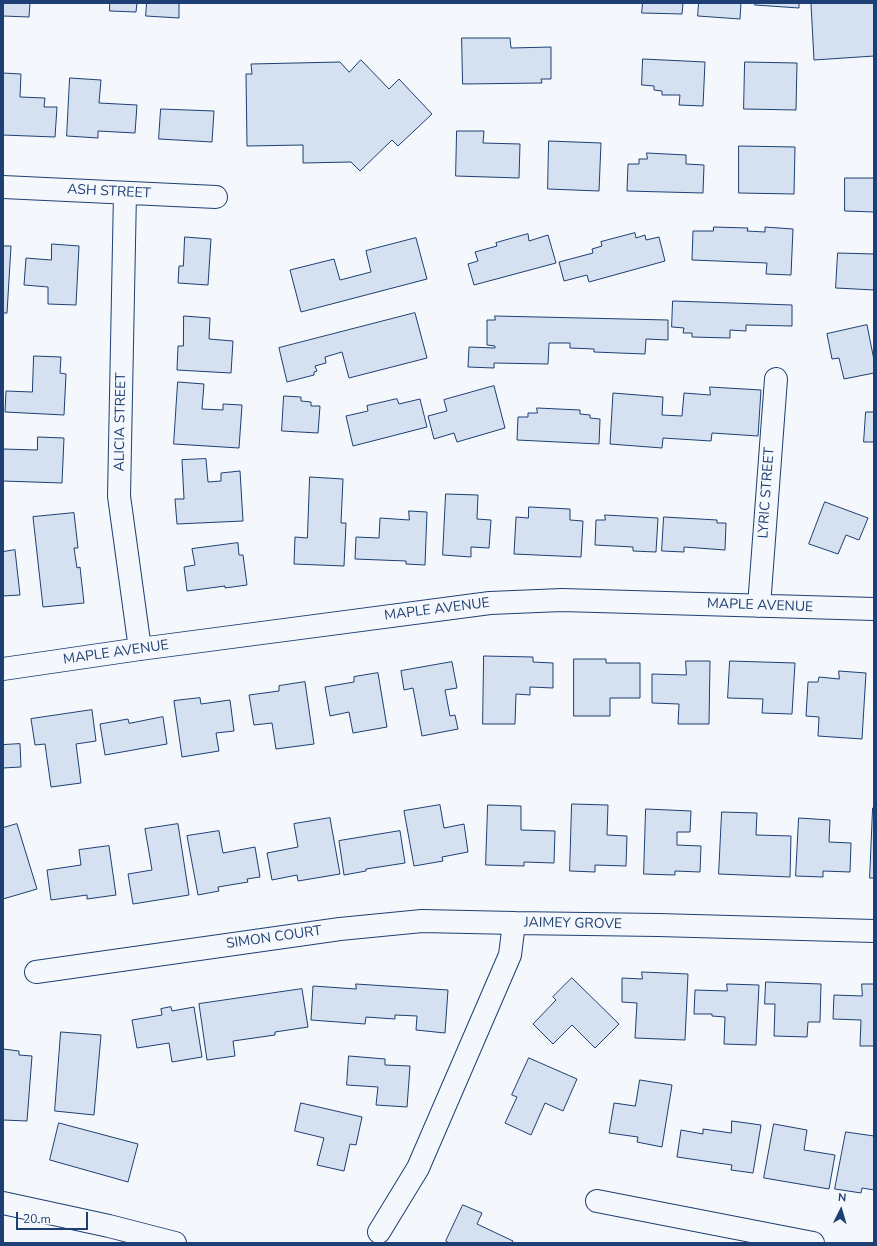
<!DOCTYPE html>
<style>
body{margin:0}
#map{position:relative;width:877px;height:1246px;overflow:hidden;background:#f4f7fb;font-family:"Nunito Sans",sans-serif}
canvas{display:block}
.frame{position:absolute;inset:0;border:4px solid #1d3f73;pointer-events:none}
.north{position:absolute;left:821px;top:1190px;width:40px;height:40px;-webkit-text-stroke:3px #f4f7fb;paint-order:stroke;rotate:5deg;font-size:11px;font-weight:700;line-height:16px;text-align:center;color:#1d3f73}
.north::after{content:'';display:block;margin:auto;width:14px;height:18px;background:#1d3f73;clip-path:polygon(50% 0,100% 100%,50% 72%,0 100%)}
.scale{position:absolute;left:16px;top:1212px;width:72px;height:18px;box-sizing:border-box;border:2px solid #1d3f73;border-top:0;padding-left:5px;font-size:12px;line-height:14px;white-space:nowrap;color:#1d3f73;-webkit-text-stroke:3px #f4f7fb;paint-order:stroke}
</style>
<div id="map">
<canvas width="877" height="1246"></canvas>
<div class="frame"></div>
<div class="north">N</div>
<div class="scale">20 m</div>
</div>
<script>
const g = document.querySelector('canvas').getContext('2d');
g.lineJoin = 'round';
function paint(path, color) { g.fillStyle = color; g.fill(path, 'evenodd'); }
function stroke(path, color, width, dash) { g.strokeStyle = color; g.lineWidth = width; g.lineCap = dash ? 'butt' : 'round'; g.setLineDash(dash || []); g.stroke(path); }
function label(font, color, halo, rows, align = 'center') {
  g.font = font + ' "Nunito Sans",sans-serif'; g.lineWidth = 3; g.setLineDash([]); g.textBaseline = 'middle'; g.strokeStyle = halo; g.fillStyle = color; for (const [text, x, y, turn = 0] of rows) {
    g.save(); g.translate(x, y); g.rotate((+turn || 0) * Math.PI / 180); g.textAlign = isNaN(turn) ? turn : align; if (halo) g.strokeText(text, 0, 0); g.fillText(text, 0, 0); g.restore();
  }
}
const building = new Path2D(`
 M3 3H30L29 17 3 16Z
 M110 3H137L136 12 110 11Z
 M147 3H179V18L146 16Z
 M643 3H683L682 14 642 13Z
 M699 3H741L740 19 698 16Z
 M755 3H799V8L755 5Z
 M822 3H874V56L814 60 811 4Z
 M462 38H510L511 48 551 47V79H541L542 83 463 84Z
 M643 59 705 62 703 106 679 105 680 95H662V91L654 90V86L642 85Z
 M361 60 389 89 399 79 432 114 398 146 392 140 360 171 351 162 303 163V145L247 146 246 74H252L251 64 340 62 349 72Z
 M745 62 797 63 796 110 744 109Z
 M3 73 21 74 20 97 45 98 44 107H57L55 137 3 135Z
 M70 78 101 80 99 103 137 105 135 133 98 131V138L67 136Z
 M161 109 214 111 212 142 159 139Z
 M457 131H484L483 143 520 144 519 178 456 176Z
 M549 141 601 143 599 191 548 189Z
 M739 146 795 147 794 194 739 193Z
 M647 153 686 155V164L704 165 703 193 627 191 628 164H639V159H647Z
 M845 178H874V212L845 211Z
 M714 227 748 228 747 231 765 232V227L793 229 791 275 766 274 767 263 692 260 693 231H713Z
 M635 233 636 238 645 235 646 240 659 237 665 261 589 282 587 275 564 281 559 262 593 253 592 249 602 246 601 242Z
 M528 234 529 241 548 235 556 263 474 285 468 264 478 261 475 252 497 246 496 243Z
 M185 237 211 239 208 285 178 283 179 266H183Z
 M416 238 427 279 301 312 290 270 334 259 340 280 371 272 366 251Z
 M52 244 79 246 76 305 48 304V287L24 285 26 258 51 260Z
 M3 246H11L7 313H3Z
 M838 253 874 254V290L836 288Z
 M673 301 792 305V326L746 325V331L730 330V338L692 337V333H683L684 328 672 327Z
 M415 313 427 358 349 378 342 352 325 357 326 363 315 366 317 371 314 372V375L287 382 279 348Z
 M184 316 210 318 209 339 233 341 231 373 177 370 178 346H183Z
 M495 316 668 320V340L646 339 645 354 594 352V349L570 348V343H549L548 364 494 363V368L468 367 469 347 495 348V346L487 345V320H495Z
 M867 325 874 360V373L844 379 839 358 832 359 827 334Z
 M34 356 61 357 60 373 66 374 64 415 5 412 6 391 32 392Z
 M178 382 204 384 202 409 223 410V404L242 405 239 448 174 444Z
 M494 386 505 428 457 442 454 433 434 439 428 416 447 411 444 400Z
 M710 387 761 390 758 436 712 433 711 441 663 438 662 448 610 444 613 393 663 397 662 415 682 416 684 393 710 395Z
 M284 396 301 397V401L311 402V406H320L318 433 282 431Z
 M397 399 399 404 420 399 427 427 353 446 346 416 368 411 367 406Z
 M537 408 580 410V414L590 415V418L600 419 599 444 517 440 518 417H528V413H537Z
 M866 412H874V442H864Z
 M38 437 64 438 62 483 3 481V449L37 450Z
 M206 459 208 482 221 481V473L240 471 243 521 177 524 175 499H184L182 460Z
 M310 477 343 479 341 523H346L344 566 294 564 295 537 307 538Z
 M446 494 478 495 477 519 491 520 489 548 471 547V557L443 555Z
 M825 502 868 518 859 540 846 535 838 554 809 544Z
 M529 507 570 509V520L583 521 581 557 514 554 516 517 528 518Z
 M409 511 427 512 425 565 406 564V561L355 559 356 537 379 538 380 518 409 520Z
 M74 513 78 548H74L77 568 80 567 84 603 43 607 33 517Z
 M605 515 658 518 656 552 633 551V547L595 545 596 520H605Z
 M664 517 717 520V523H726L725 550 684 547V552L662 551Z
 M238 543 239 555H243L247 585 225 588V586L187 591 184 567 195 565 192 549Z
 M15 550 20 595 3 596V552Z
 M484 656 533 657V662L553 663V688L530 687V695L516 694 515 724H483Z
 M574 659H606V663H640V698H610V716H574Z
 M686 661H710L709 724H678L679 704 652 703V674L686 675Z
 M730 661 795 663 792 714 762 713 763 699 728 698Z
 M452 662 457 688 445 690 450 716 455 715 458 729 422 736 413 688 404 690 401 671Z
 M839 671 866 673 862 739 818 736 819 717 806 716 808 682H818L819 677 839 679Z
 M378 673 387 727 353 733 349 712 330 716 325 687 354 682V677Z
 M305 682 314 744 276 749 272 723 254 725 249 695 279 691V686Z
 M200 698 201 704 230 700 234 731 216 733 219 751 182 757 174 701Z
 M92 710 96 741 76 744 81 783 51 787 45 744 35 745 31 719Z
 M163 717 167 744 105 755 100 724 128 719 129 723Z
 M20 744 21 767 3 768V745Z
 M572 804 608 805 607 835 627 836 626 866 595 865V872L570 871Z
 M440 805 444 828 464 824 468 852 442 857 443 861 414 866 404 811Z
 M488 805 521 806V830L555 831 554 863 524 862V866L486 865Z
 M873 808H874V878H870Z
 M646 809 691 811 690 832H677V845L701 846 700 872 675 871V875L644 874Z
 M722 812 757 813 756 835 791 836 790 877 719 874Z
 M330 818 340 874 298 881 297 875 272 880 267 853 298 847 294 824Z
 M799 818 830 820 829 842 851 843 850 872 823 871V877L796 876Z
 M17 824 37 889 3 899V828Z
 M178 824 189 895 133 904 128 874 152 870 145 829Z
 M219 831 223 853 255 847 260 877 247 879 248 882 218 887 219 891 198 895 187 836Z
 M400 831 405 863 366 869V871L344 875 339 841Z
 M109 846 116 895 87 899V895L51 900 47 870 81 865 79 850Z
 M642 972 688 974 685 1040 635 1038 637 1003 622 1002V978L642 979Z
 M572 978 619 1024 595 1048 572 1025 553 1044 533 1024 556 1000 553 997Z
 M766 982 821 984 820 1022H808L807 1037 774 1036 775 1004H765Z
 M356 984 448 990 445 1033 416 1030 417 1016 395 1015V1019L366 1017 365 1024 311 1020 313 986 356 989Z
 M727 984 759 985 756 1045 724 1044 725 1017 712 1016V1014H694L695 990 727 991Z
 M862 984H874V1046H860L861 1020 833 1019 834 995 862 996Z
 M302 989 308 1027 275 1032V1035L233 1041 235 1056 207 1060 199 1004Z
 M171 1007 172 1011 194 1007 202 1057 172 1062 169 1043 137 1048 132 1020 162 1015 161 1009Z
 M61 1032 101 1035 94 1115 55 1111Z
 M3 1049 19 1051V1055L32 1056 27 1121 3 1120Z
 M349 1056 385 1059V1065L410 1066 407 1107 376 1105 378 1087 347 1085Z
 M529 1058 577 1079 563 1111 545 1103 531 1135 505 1123 517 1097 512 1095Z
 M640 1080 672 1085 662 1147 637 1142 638 1137 609 1133 614 1103 635 1106Z
 M301 1103 362 1117 356 1145 350 1144 344 1171 317 1165 324 1138 295 1131Z
 M732 1121 761 1125 753 1173 731 1170 732 1165 677 1157 681 1130 703 1134V1129L731 1133Z
 M59 1123 138 1144 128 1182 50 1160Z
 M774 1124 807 1130 804 1150 835 1155 829 1189 764 1178Z
 M846 1132 874 1136V1190L862 1188 861 1193 835 1189Z
 M463 1205 482 1213 477 1224 513 1241 512 1243H449L446 1241Z`);
paint(building, '#d5e0f0');
stroke(building, '#1d3f73', 1);
const street = new Path2D(`
 M3 187 216 197
 M125 193 119 496 140 649
 M759 606 776 379
 M3 669 140 649 490 603 562 600 874 609
 M36 972 340 929 422 921 514 923
 M597 1201 813 1243
 M379 1232 418 1168 510 955 514 923 658 925 874 931`);
const secondary = new Path2D(`
 M3 1203 109 1226 175 1243`);
stroke(street, '#1d3f73', 24);
stroke(secondary, '#1d3f73', 24);
stroke(street, '#f4f7fb', 22);
stroke(secondary, '#f4f7fb', 22);
label('14px', '#1d3f73', '#f4f7fb', [
 ["ASH STREET",109,192,3],
 ["ALICIA STREET",121,422,-89],
 ["LYRIC STREET",767,493,-86],
 ["MAPLE AVENUE",760,606,2],
 ["MAPLE AVENUE",437,610,-7],
 ["MAPLE AVENUE",116,653,-8],
 ["JAIMEY GROVE",573,924,1],
 ["SIMON COURT",274,938,-8]
]);
</script>
